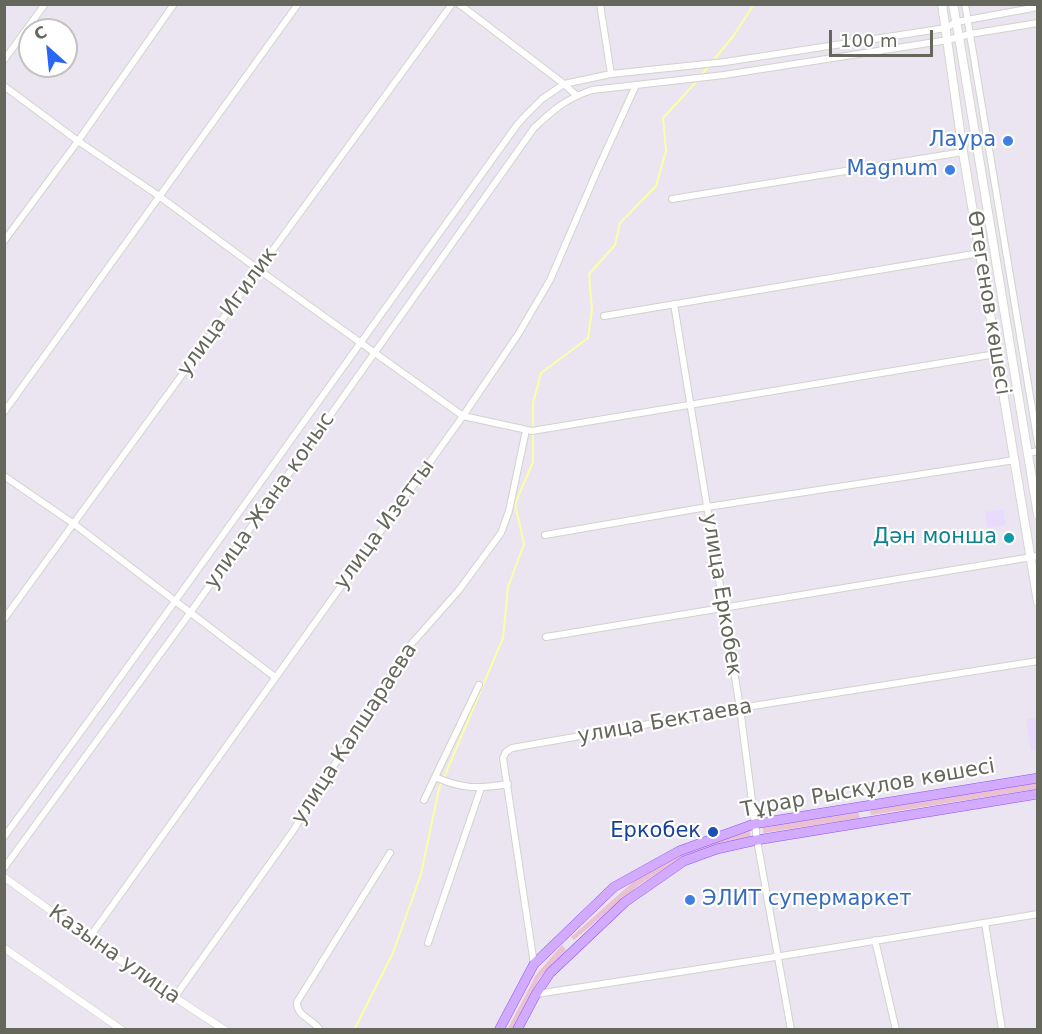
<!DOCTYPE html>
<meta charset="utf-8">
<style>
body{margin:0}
#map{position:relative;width:1042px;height:1034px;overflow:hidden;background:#eae5f0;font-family:"DejaVu Sans",sans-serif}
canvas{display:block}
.frame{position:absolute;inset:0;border:6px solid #65675d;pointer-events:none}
.north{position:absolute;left:18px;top:18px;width:60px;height:60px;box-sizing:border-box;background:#fff;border:2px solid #c1c2be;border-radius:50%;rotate:333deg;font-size:16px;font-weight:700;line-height:24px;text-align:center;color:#65675d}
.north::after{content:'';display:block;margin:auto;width:21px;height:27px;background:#2866f3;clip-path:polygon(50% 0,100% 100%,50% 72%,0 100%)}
.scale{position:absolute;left:829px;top:30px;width:104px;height:27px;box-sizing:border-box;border:3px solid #65675d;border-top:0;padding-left:8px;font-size:18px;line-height:21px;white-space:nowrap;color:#65675d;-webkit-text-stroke:4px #fff;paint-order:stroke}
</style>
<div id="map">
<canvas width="1042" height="1034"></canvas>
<div class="frame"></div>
<div class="north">С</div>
<div class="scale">100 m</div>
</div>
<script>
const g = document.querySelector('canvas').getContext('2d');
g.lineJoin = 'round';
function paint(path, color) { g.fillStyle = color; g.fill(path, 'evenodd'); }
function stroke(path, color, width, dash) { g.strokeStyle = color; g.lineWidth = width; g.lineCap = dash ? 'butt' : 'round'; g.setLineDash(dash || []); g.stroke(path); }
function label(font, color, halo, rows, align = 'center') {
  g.font = font + ' "DejaVu Sans",sans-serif'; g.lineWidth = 4.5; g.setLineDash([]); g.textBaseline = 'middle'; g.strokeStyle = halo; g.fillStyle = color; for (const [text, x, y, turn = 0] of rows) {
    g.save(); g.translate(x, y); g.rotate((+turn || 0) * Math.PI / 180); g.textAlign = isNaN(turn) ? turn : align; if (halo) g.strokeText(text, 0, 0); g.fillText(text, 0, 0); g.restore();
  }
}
paint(new Path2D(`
 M1003 509 1006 525 987 528 985 512Z
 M1037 718V750L1031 751 1026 719Z`), '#e9dbff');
paint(new Path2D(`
 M1037 782V789L871 815 870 809Z
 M858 812 860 818 763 833V827Z
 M749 830 751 836 681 858 639 885 574 940 571 937 634 881 681 854Z
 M562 945 566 950 540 977 512 1029 507 1030 536 975Z`), '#e9c1d0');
stroke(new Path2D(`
 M713 61 734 35 754 4
 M701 75 709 66
 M533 428V403L541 373 588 338 592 310 589 274 615 245 620 223 656 186 666 151 663 118 698 80
 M354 1030 393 953 421 874 439 789 503 638 508 587 524 544 515 504 533 462V434`), '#faffa6', 2);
const minor = new Path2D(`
 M459 4 564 84 576 95
 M600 4 611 74
 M965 4 1038 444
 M4 60 45 4
 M4 86 78 141 159 196 259 270 463 416 532 431 996 354
 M672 199 963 152
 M4 241 78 141 174 4
 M674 304 740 708 757 840 791 1030
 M604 316 980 253
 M4 412 298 4
 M1028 453 1038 451
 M4 476 74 524 275 677
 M545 535 707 507 1015 460
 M4 619 452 4
 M546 637 1038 556
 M435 777C462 789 479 789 508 784
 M424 800 479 685
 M4 837C177 601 346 362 517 125L523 118 542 99 564 84 611 74 725 62 946 28 956 22 1038 7
 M4 868 190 613 534 128C553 110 567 98 592 90L724 75 948 40 970 34 1038 23
 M985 923 1002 1030
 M89 938 463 416 519 333 550 280 597 171 636 85
 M875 940 896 1030
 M428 943 481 788
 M534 964 503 758 506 752 512 748 740 708 1038 661
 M536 994C703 969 870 942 1038 914
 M174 998 293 831 407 649 459 590 501 533 509 511 526 430
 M320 1030C313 1019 296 1016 297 1002L390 853`);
const tertiary = new Path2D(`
 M4 877C77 930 149 982 225 1030
 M4 948 122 1030`);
const secondary = new Path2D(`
 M942 4 963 152 1038 602
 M953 4 959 37 1038 515`);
const primary = new Path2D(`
 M499 1030 534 964 614 887 679 851 754 824 1038 778
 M517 1030 536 994 550 973 625 902 684 861 717 849 757 840 1038 794`);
stroke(minor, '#d1d3cc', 8);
stroke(tertiary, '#d1d3cc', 8);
stroke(secondary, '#d5d7ce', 10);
stroke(primary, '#8c55f9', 10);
stroke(minor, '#fff', 6);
stroke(tertiary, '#fff', 7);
stroke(secondary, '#fff', 8);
stroke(primary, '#d2abff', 9);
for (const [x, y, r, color] of [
 [1008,141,6,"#3f7fe0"],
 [950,170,6,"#3f7fe0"],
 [1009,538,6,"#0f9aa8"],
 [713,832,6,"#1a4fb4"],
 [690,900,6,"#3f7fe0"]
]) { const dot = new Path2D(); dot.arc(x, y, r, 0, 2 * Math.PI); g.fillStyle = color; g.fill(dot); stroke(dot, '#fff', 2); }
label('21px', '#366cbe', '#fff', [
 ["Лаура",996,141],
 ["Magnum",938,170],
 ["ЭЛИТ супермаркет",702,900,"left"]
], 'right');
label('21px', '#65675d', '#fff', [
 ["Өтегенов көшесі",988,303,81],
 ["улица Игилик",228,312,-54],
 ["улица Жана коныс",270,501,-55],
 ["улица Изетты",385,525,-54],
 ["улица Еркобек",721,595,81],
 ["улица Бектаева",665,722,-10],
 ["улица Калшараева",355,734,-57],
 ["Тұрар Рыскұлов көшесі",868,789,-10],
 ["Казына улица",114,955,35]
]);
label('21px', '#0d838f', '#fff', [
 ["Дән монша",997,538]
], 'right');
label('21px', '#164399', '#fff', [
 ["Еркобек",701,832]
], 'right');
</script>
